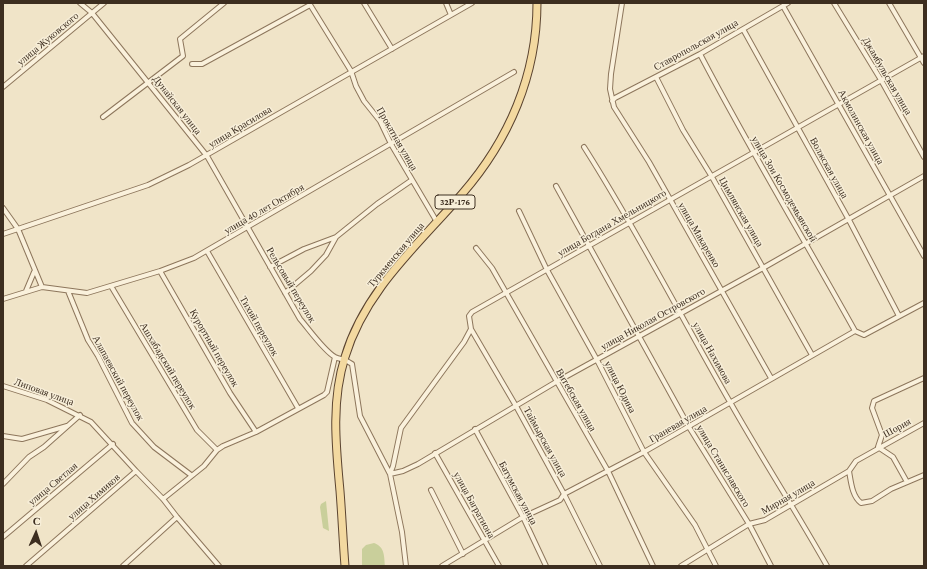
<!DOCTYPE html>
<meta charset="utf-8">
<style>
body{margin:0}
#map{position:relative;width:927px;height:569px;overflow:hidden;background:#f0e4c8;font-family:"Crimson Pro",serif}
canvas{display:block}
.frame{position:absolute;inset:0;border:4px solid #3d2e20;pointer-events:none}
.north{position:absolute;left:16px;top:513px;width:40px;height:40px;-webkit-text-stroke:3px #f7eed8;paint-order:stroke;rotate:3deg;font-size:11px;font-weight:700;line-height:16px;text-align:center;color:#3d2e20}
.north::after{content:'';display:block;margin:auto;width:14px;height:18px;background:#3d2e20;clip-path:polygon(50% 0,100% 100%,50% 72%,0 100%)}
</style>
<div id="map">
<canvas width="927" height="569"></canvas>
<div class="frame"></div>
<div class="north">С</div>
</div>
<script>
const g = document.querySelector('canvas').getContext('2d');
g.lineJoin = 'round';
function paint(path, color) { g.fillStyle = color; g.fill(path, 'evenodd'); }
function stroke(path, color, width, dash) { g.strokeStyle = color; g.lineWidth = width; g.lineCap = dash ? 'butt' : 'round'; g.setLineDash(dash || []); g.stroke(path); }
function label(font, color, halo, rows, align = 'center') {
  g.font = font + ' "Crimson Pro",serif'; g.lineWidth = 3; g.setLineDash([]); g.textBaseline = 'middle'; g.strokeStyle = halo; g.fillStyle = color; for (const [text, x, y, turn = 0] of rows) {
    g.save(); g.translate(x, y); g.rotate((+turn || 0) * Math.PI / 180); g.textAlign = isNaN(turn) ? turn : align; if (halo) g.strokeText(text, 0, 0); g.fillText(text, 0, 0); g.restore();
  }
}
paint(new Path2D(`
 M326 501 329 531 323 528 320 507 321 504Z
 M374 543C385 547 384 556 385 566H362V549L366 545Z`), '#c9cf9b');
const minor = new Path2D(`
 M80 3 92 13 207 156 300 319C308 328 324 351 335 357 341 360 344 358 352 364L360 416 390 474 402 532 406 566
 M309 3 351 71 356 86 364 101 380 121 391 144 437 222
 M364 3 392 49
 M446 3 451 15
 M622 3 611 74 610 89 614 107 649 162 771 378
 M834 3 881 80 924 157
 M889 3 924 63
 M783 6 924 256
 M743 29 849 220 899 316
 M700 54C749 148 804 239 855 331
 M192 64H202L310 5
 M656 77 683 130 712 177 812 355
 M3 87 104 3
 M612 101 615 98 700 54 788 3
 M103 117 183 56 180 39 224 3
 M584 147C637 230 681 317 730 402 761 457 796 511 827 566
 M556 186 689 427 749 524 771 566
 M3 208 18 229 42 287
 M519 211 547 270 597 360 644 452 695 525 716 566
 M3 234 148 185 189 165 472 3
 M476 248 492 268 608 471 653 566
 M207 251 298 408
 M270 267 304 249 336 237
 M160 271 230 393 256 432
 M111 286 197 430 217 450
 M26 291 34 272
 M68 291 88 340 98 356 132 423 154 447 191 475
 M285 293 311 271 326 255 336 237 377 204 412 180
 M3 299 42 287 87 293 160 271 194 258 514 72
 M471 329 516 406 564 494 600 566
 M3 386 47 400 91 422 136 471 163 499 177 517 219 566
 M475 429 523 517 546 566
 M3 436 22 439 67 426
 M878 447 882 435 872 408 874 401 924 378
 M878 447 893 457 907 482
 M435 453 499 566
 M849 471C851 482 852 496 861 503L872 501 891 489 924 475
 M390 474 393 466 401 428 464 342 471 329 469 316 472 312 924 56
 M390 474 403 471 418 464 556 382 763 268 924 176
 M3 484 29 457 44 447 80 415
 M431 490 463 554
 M163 499 204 466 217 450 223 446 256 432 324 395 327 392 335 357
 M3 537 113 444
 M26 566 136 471
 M123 566 177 517
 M442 566 523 517 560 500 564 494 644 452 855 331 864 335 924 303
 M681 566 749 524 765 520 849 471 856 461 924 423`);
const primary = new Path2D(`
 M345 566C343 541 342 516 340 491 336 447 331 401 345 357 365 290 418 245 462 194 509 140 537 75 537 3`);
stroke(minor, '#8d765c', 6);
stroke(primary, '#5b4430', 9);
stroke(minor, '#faf1dc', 4);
stroke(primary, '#f3d9a0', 7);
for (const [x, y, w] of [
 [455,202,40]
]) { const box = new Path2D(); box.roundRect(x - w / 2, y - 7, w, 14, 3); g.fillStyle = '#f7eed8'; g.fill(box); stroke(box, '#3d2e20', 1); }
label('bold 9px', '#3d2e20', null, [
 ["32Р-176",455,202]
]);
label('10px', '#3d2e20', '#f7eed8', [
 ["улица Жуковского",48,39,-40],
 ["Ставропольская улица",696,45,-29],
 ["Джамбульская улица",887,76,60],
 ["Дунайская улица",177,105,52],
 ["улица Красилова",240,127,-31],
 ["Акмолинская улица",861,127,61],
 ["Прокатная улица",397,139,60],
 ["Волжская улица",829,168,61],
 ["улица Зои Космодемьянской",784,189,60],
 ["улица 40 лет Октября",264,209,-30],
 ["Цимлянская улица",741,212,60],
 ["улица Богдана Хмельницкого",612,223,-30],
 ["улица Макаренко",699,235,60],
 ["Туркменская улица",396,255,-50],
 ["Рельсовый переулок",291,285,59],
 ["улица Николая Островского",653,319,-29],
 ["Тихий переулок",259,326,60],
 ["Курортный переулок",214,348,60],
 ["улица Нахимова",712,353,61],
 ["Ашхабадский переулок",168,366,59],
 ["Алапаевский переулок",118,378,61],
 ["улица Юдина",620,387,63],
 ["Липовая улица",44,392,20],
 ["Витебская улица",576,400,60],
 ["Граневая улица",678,424,-30],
 ["Шория",897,428,-29],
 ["Таймырская улица",545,442,61],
 ["улица Станиславского",723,466,59],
 ["улица Светлая",53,484,-40],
 ["Батумская улица",518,493,62],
 ["улица Химиков",94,497,-41],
 ["Мирная улица",788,497,-30],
 ["улица Багратиона",474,505,61]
]);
</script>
